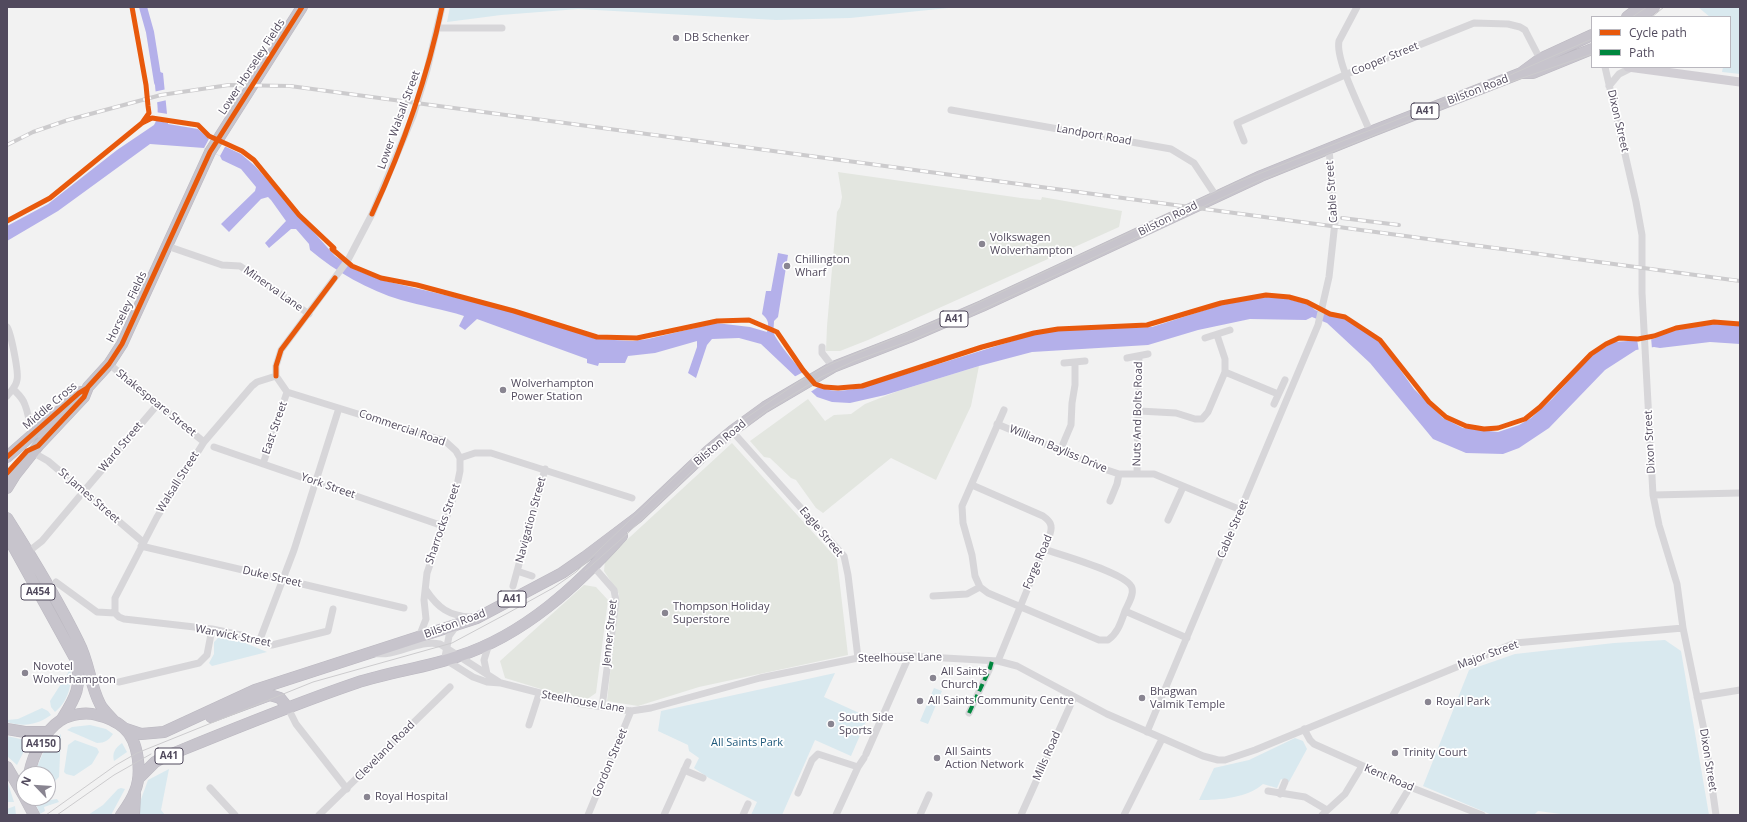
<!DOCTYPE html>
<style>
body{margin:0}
#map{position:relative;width:1747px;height:822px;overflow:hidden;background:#f2f2f2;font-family:"Open Sans",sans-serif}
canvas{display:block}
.frame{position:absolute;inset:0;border:8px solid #514a5d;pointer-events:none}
.legend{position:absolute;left:1591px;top:16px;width:140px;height:52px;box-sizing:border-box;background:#fff;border:1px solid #b9b7be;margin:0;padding:5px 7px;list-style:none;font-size:12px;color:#514a5d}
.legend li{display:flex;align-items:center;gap:8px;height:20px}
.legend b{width:20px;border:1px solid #b9b7be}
.north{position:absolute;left:16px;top:766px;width:40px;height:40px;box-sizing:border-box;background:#fff;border:1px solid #b9b7be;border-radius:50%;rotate:295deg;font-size:11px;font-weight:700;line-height:16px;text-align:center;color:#514a5d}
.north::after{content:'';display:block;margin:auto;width:14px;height:18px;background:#898591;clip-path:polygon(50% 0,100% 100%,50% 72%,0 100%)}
</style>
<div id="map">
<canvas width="1747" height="822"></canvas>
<div class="frame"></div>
<ul class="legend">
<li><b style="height:5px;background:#e8590c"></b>Cycle path</li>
<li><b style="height:5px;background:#00873e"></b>Path</li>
</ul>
<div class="north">N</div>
</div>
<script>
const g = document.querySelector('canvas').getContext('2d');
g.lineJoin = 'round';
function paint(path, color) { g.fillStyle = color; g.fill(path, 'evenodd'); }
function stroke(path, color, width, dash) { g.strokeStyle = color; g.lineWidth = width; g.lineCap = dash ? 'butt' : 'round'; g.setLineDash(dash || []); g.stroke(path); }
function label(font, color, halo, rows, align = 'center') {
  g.font = font + ' "Open Sans",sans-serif'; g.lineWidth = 3.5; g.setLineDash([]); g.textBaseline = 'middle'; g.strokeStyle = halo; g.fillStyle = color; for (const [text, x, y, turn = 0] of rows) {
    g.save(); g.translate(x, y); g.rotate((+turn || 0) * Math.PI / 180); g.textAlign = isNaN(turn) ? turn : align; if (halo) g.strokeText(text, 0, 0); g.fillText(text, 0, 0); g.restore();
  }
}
paint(new Path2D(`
 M838 172 1021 198 1041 200 1042 197 1122 211 1119 227 868 340 840 351H826L827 326 837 212 840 207 842 197Z
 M979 366 971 406 936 480 891 458 823 513 816 508 796 480 791 478 770 458 764 457 750 441 808 399 825 421 834 415 851 414 865 404 898 391Z
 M732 443 837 559 848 655 699 687 638 706 607 701 619 594 604 571 605 560Z
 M584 585 596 587 608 600 596 693 586 700 567 697 505 678 500 661Z`), '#e3e6e0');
paint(new Path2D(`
 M450 7H958L850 18 776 20 578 9 501 15 447 22Z
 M1698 7H1740V74L1722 72 1723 67H1730V17H1710Z
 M220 636 231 637 267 652 212 666 209 663 214 654V642Z
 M1665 640 1681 651 1709 815H1568L1538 811 1534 815H1492L1423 786 1469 670 1515 654 1614 643Z
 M70 666C73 682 69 701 55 712L51 707 50 701 68 673Z
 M835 673 824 697 868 717 851 756 815 740 782 815H751L757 802 709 778 694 768 699 758 689 751 688 745 658 731 661 711Z
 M934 688 942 691 928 724 920 721Z
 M42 708 48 711 51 715C37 725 24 727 7 722V720L18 719Z
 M90 725 106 729 113 734C109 740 105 743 97 743L67 730 72 727Z
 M61 734 59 777 51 785 50 794H48V774H34L43 753Z
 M7 736 29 741 17 765 7 756Z
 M1295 738 1303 741 1307 749 1289 782 1281 779 1277 788 1263 784C1247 798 1220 800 1199 800L1214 768 1249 760Z
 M75 740 97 748 99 752 92 764 74 776 66 774 64 772 68 745Z
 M122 743 127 752 114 761C112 753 115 748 122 743Z
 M169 769 161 810 165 815H140V802L148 780Z
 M7 780 14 802H7Z
 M121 788 125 789 111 815H88L103 805 118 789Z
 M57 799 59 802 44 807 45 811 40 814 35 802Z
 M15 806 16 815H7V809Z`), '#d9e9ef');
paint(new Path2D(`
 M157 71 163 73 168 124 198 129 209 139 241 154 255 166 335 256 356 270 381 280 509 310 596 339 633 341 648 339 716 323 750 327 767 332C769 324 769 320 762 314L766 291H771L778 253 788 255 778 317 774 321C774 324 773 331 774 334 781 348 812 387 829 390 844 393 862 387 877 383L1032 335 1059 330 1152 327 1221 305 1266 297 1284 298 1310 305 1315 310 1331 316 1345 318 1374 337 1381 343 1414 389 1443 418 1463 428 1498 432 1519 425 1531 418 1552 399 1592 355 1614 342 1654 339 1663 332 1721 323 1740 325V344L1710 342 1660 348 1654 347 1636 350 1605 370 1549 428 1519 448 1503 454 1466 453 1433 439 1370 363 1327 323 1312 317 1306 320 1250 319 1198 330 1148 345 1032 352 979 366 885 395 850 403 832 402 817 397 761 344 739 338 712 339 707 345 696 378 688 373 697 347V341L655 353 628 356 625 363H599L598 366 587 363V359L477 319 465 330 459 326 464 316C443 309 421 306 401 300 368 290 336 272 310 250L309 244 296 229H291L269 248 265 243 286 221 271 200 268 197 261 199 229 232 221 224 255 191 256 187 241 169 222 160 220 156 204 148 150 144 58 211 7 241V226L48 204 117 150 154 125C164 109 150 88 157 71Z`), '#b4b0ea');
paint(new Path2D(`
 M167 89V100L154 103 153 92Z
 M155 112 168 114V123L154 120Z
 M210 137 226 145 220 156 204 148Z
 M1651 337 1652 349 1639 352 1637 339Z
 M805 371 821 385 809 393 794 377Z`), '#f2f2f2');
stroke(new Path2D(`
 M143 7 150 32 158 82`), '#b4b0ea', 8);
const highway = new Path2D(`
 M1627 17 1640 7
 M1641 17 1654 7
 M1521 73H1533L1592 49
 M7 457 81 392
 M7 488 15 475 38 446 84 397 88 387 109 364 122 344 210 152 302 7
 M7 518C33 559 58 600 79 643 89 662 90 685 100 704 103 710 109 715 114 721
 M7 535 76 660C82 686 76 697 62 719
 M211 717 270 695 280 698 288 708
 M7 729 25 732H48
 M126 729 141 734 164 732 255 690 477 618 562 573 585 557 638 517 708 451 732 431 765 407 833 367 910 337 982 306 1261 176 1370 132 1521 73 1540 59 1592 35
 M7 767 24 796
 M29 774C33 755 44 731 61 720 71 714 86 712 97 715 107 717 116 721 124 728 139 741 142 774 135 791 132 800 126 808 121 815
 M138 779 155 762 162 758C226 732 291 705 356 683 389 672 425 668 459 656 524 635 577 586 622 536
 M25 798 34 815
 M134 815 135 794`);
stroke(highway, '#bbb8c0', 12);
stroke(new Path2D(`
 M1357 7 1339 41C1335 60 1362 111 1370 132
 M438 28H502
 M1605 67 1636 202 1642 235V293L1653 495 1659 525 1677 584 1683 628 1704 730 1716 815
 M1609 86 1619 74 1631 68
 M951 110 1171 149 1194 163 1216 196
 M1244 141 1237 123 1347 74 1474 23 1508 24 1520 27 1525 30 1540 59
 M167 246 222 265 240 266 309 314
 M1217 335 1225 359V372L1278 394
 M1205 338 1230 330
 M822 347V353L833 367
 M1127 358 1148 354
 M1064 363 1085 361
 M109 364 204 442
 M276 376 257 382 252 386 204 442 157 517 115 598V613L119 617 124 619 212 629 241 635 259 642 272 645 328 631 333 609
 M276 376V366L281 350 348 260 372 214 413 116 427 70 442 7
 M276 376 287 392 445 441 456 451 460 458V471L456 490 427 573 424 600 426 619 419 637
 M13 389C18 394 23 398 25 405 30 417 27 426 39 434
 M7 396C11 391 16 387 17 380 19 373 11 333 7 327
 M1274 404 1285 380
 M1004 410 962 506 963 523 972 555 975 576 980 587 988 593 1099 640H1108C1118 633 1121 622 1125 611 1128 604 1134 595 1132 588 1128 573 1060 555 1044 549
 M1139 411 1176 413 1195 419H1202L1208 412 1225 372
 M997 424 1107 470 1119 474H1154L1241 510
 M732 431 844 556 848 575 858 658
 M214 447 443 526
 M1060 451 1071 425 1072 403 1075 385V362
 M34 453 48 461 143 542
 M460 458 475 453H491L632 498
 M263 464 287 392
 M1137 473 1139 356
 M972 485 1043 516C1050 521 1053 525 1050 534L998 661
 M84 491 158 404
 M1653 495 1740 493
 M1110 501 1117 484 1119 474
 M1168 520 1183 487
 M141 546 404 608
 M28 552 42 541 79 497
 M593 566 614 590 616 601 602 707
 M517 571 532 576
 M56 582 97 612 115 613
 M513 586 545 469
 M426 590C438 608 449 616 471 617
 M933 596 967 594 980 587
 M1125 611 1187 638
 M457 625 449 636 445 657 446 660 473 677 487 682 501 683 583 704 631 711 651 708 760 678 858 658 909 656 998 661 1017 666 1107 714 1203 756 1218 760H1225L1255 750 1515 643 1683 628
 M259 642 294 550 339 408
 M373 653C396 658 417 639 440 644L499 682
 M487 674 484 660 489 644
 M119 682 199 663 207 655 212 629
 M1697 697 1740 690
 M288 708 296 724 347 789
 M969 713 990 668 992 661
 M529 725 539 694
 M1304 729 1310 740 1314 744 1410 787 1482 815
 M1147 732 1318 325 1329 277 1335 222 1329 149
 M866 754 909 656
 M684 770 703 778
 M210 788 235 815
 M1268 791 1305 797 1327 810
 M798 793 812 760 818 754 858 767
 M1280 794 1285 782
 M319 815 450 687
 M588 815 631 711
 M664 815 688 762
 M743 815 748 804
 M836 815 858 767 864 758
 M920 815 929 795
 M1021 815 1074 697
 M1124 815 1162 739
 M1322 815 1345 794 1362 766
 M1393 815 1410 787`), '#d7d6d9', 7);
stroke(new Path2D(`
 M1628 67 1740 82`), '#d1ced4', 9);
stroke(highway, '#c7c4cc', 11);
stroke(new Path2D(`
 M1632 17 1647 7
 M1652 17 1664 7
 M1490 89 1592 54
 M585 571 627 534 717 447 766 411 821 377 854 361 912 340 970 315 1256 182 1444 107
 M46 815 116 765 137 753 313 682 452 643 508 613 553 588 576 572 699 454 724 433 797 383 831 364 952 315 1238 182 1501 79 1592 39
 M57 815 114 775 151 754`), '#cccbcd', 1);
const rail = new Path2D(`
 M7 145 33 132 68 120 161 95 229 85 290 86 1740 281
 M1342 218 1399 225`);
stroke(rail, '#cccbcd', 4);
stroke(rail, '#fff', 2.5, [8]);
stroke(new Path2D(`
 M969 713 990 668 992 661`), '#00873e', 4, [8, 4]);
stroke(new Path2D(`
 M132 7 146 85 148 106 149 113 142 123
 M372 214C403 147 427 79 442 7
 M7 221 50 198 142 123 152 118 198 125 209 136 242 151 254 160 299 215 334 248 332 249 352 266 381 278 417 285 514 311 597 337 637 338 717 321 749 320 777 332 803 370 815 384 824 387 838 388 862 386 982 347 1034 333 1058 329 1147 325 1221 303 1266 295 1289 297 1307 302 1330 314 1345 317 1380 340 1429 402 1446 417 1466 426 1484 429 1498 428 1525 419 1540 407 1591 354 1606 344 1619 338 1638 339 1654 336 1676 328 1714 322 1740 324
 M276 376V366L281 350 335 278
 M7 457 79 393 87 388
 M7 473 27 451 38 446 84 397 88 387 109 364 122 344 210 152 302 7`), '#e8590c', 5);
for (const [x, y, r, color] of [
 [676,38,4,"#898591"],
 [982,244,4,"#898591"],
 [787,266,4,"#898591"],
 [503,390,4,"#898591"],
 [665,613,4,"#898591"],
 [25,673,4,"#898591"],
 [933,678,4,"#898591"],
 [1142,698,4,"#898591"],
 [920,701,4,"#898591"],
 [1428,702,4,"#898591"],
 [831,724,4,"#898591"],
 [1395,753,4,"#898591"],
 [937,758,4,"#898591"],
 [367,797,4,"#898591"]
]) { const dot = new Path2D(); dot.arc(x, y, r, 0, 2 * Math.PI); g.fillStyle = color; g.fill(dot); stroke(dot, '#fff', 1.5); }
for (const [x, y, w] of [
 [1425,111,28],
 [954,319,28],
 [38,592,34],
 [512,599,28],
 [41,744,38],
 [169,756,28]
]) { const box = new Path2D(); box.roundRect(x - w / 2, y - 8, w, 16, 3); g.fillStyle = '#fff'; g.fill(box); stroke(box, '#514a5d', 1); }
label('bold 10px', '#514a5d', null, [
 ["A41",1425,111],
 ["A41",954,319],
 ["A454",38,592],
 ["A41",512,599],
 ["A4150",41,744],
 ["A41",169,756]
]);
label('11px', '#514a5d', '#fff', [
 ["DB Schenker",684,38],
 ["Volkswagen",990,238],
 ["Wolverhampton",990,251],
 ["Chillington",795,260],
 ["Wharf",795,273],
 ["Wolverhampton",511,384],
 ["Power Station",511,397],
 ["Thompson Holiday",673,607],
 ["Superstore",673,620],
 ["Novotel",33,667],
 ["Wolverhampton",33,680],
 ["All Saints",941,672],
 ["Church",941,685],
 ["Bhagwan",1150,692],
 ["Valmik Temple",1150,705],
 ["All Saints Community Centre",928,701],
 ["Royal Park",1436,702],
 ["South Side",839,718],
 ["Sports",839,731],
 ["All Saints",945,752],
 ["Action Network",945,765],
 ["Trinity Court",1403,753],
 ["Royal Hospital",375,797]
], 'left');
label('11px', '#514a5d', '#fff', [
 ["Cooper Street",1385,59,-22],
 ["Lower Horseley Fields",252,67,-57],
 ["Bilston Road",1478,90,-21],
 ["Lower Walsall Street",399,120,-70],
 ["Dixon Street",1618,121,77],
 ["Landport Road",1094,135,10],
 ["Cable Street",1332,192,-94],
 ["Bilston Road",1168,219,-26],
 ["Minerva Lane",273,289,35],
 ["Horseley Fields",127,307,-64],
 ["Shakespeare Street",156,403,39],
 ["Middle Cross",50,406,-40],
 ["Nuts And Bolts Road",1138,414,-89],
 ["East Street",275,428,-71],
 ["Commercial Road",402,428,19],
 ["Dixon Street",1650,442,-93],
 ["Bilston Road",720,443,-40],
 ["Ward Street",121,447,-50],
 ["William Bayliss Drive",1058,449,23],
 ["Walsall Street",178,482,-58],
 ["York Street",328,486,19],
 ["St James Street",89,496,41],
 ["Navigation Street",531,520,-75],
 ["Sharrocks Street",443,524,-71],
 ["Cable Street",1233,529,-67],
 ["Eagle Street",821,532,50],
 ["Forge Road",1038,562,-67],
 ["Duke Street",272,577,13],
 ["Bilston Road",455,624,-20],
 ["Jenner Street",610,633,-84],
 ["Warwick Street",233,636,11],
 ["Major Street",1488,655,-20],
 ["Steelhouse Lane",900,658,-1],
 ["Steelhouse Lane",583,702,10],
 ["Cleveland Road",385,751,-45],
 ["Mills Road",1047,756,-66],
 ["Dixon Street",1708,760,81],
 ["Gordon Street",610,763,-67],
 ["Kent Road",1389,778,23]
]);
label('11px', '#1f597b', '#fff', [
 ["All Saints Park",747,743]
]);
</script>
